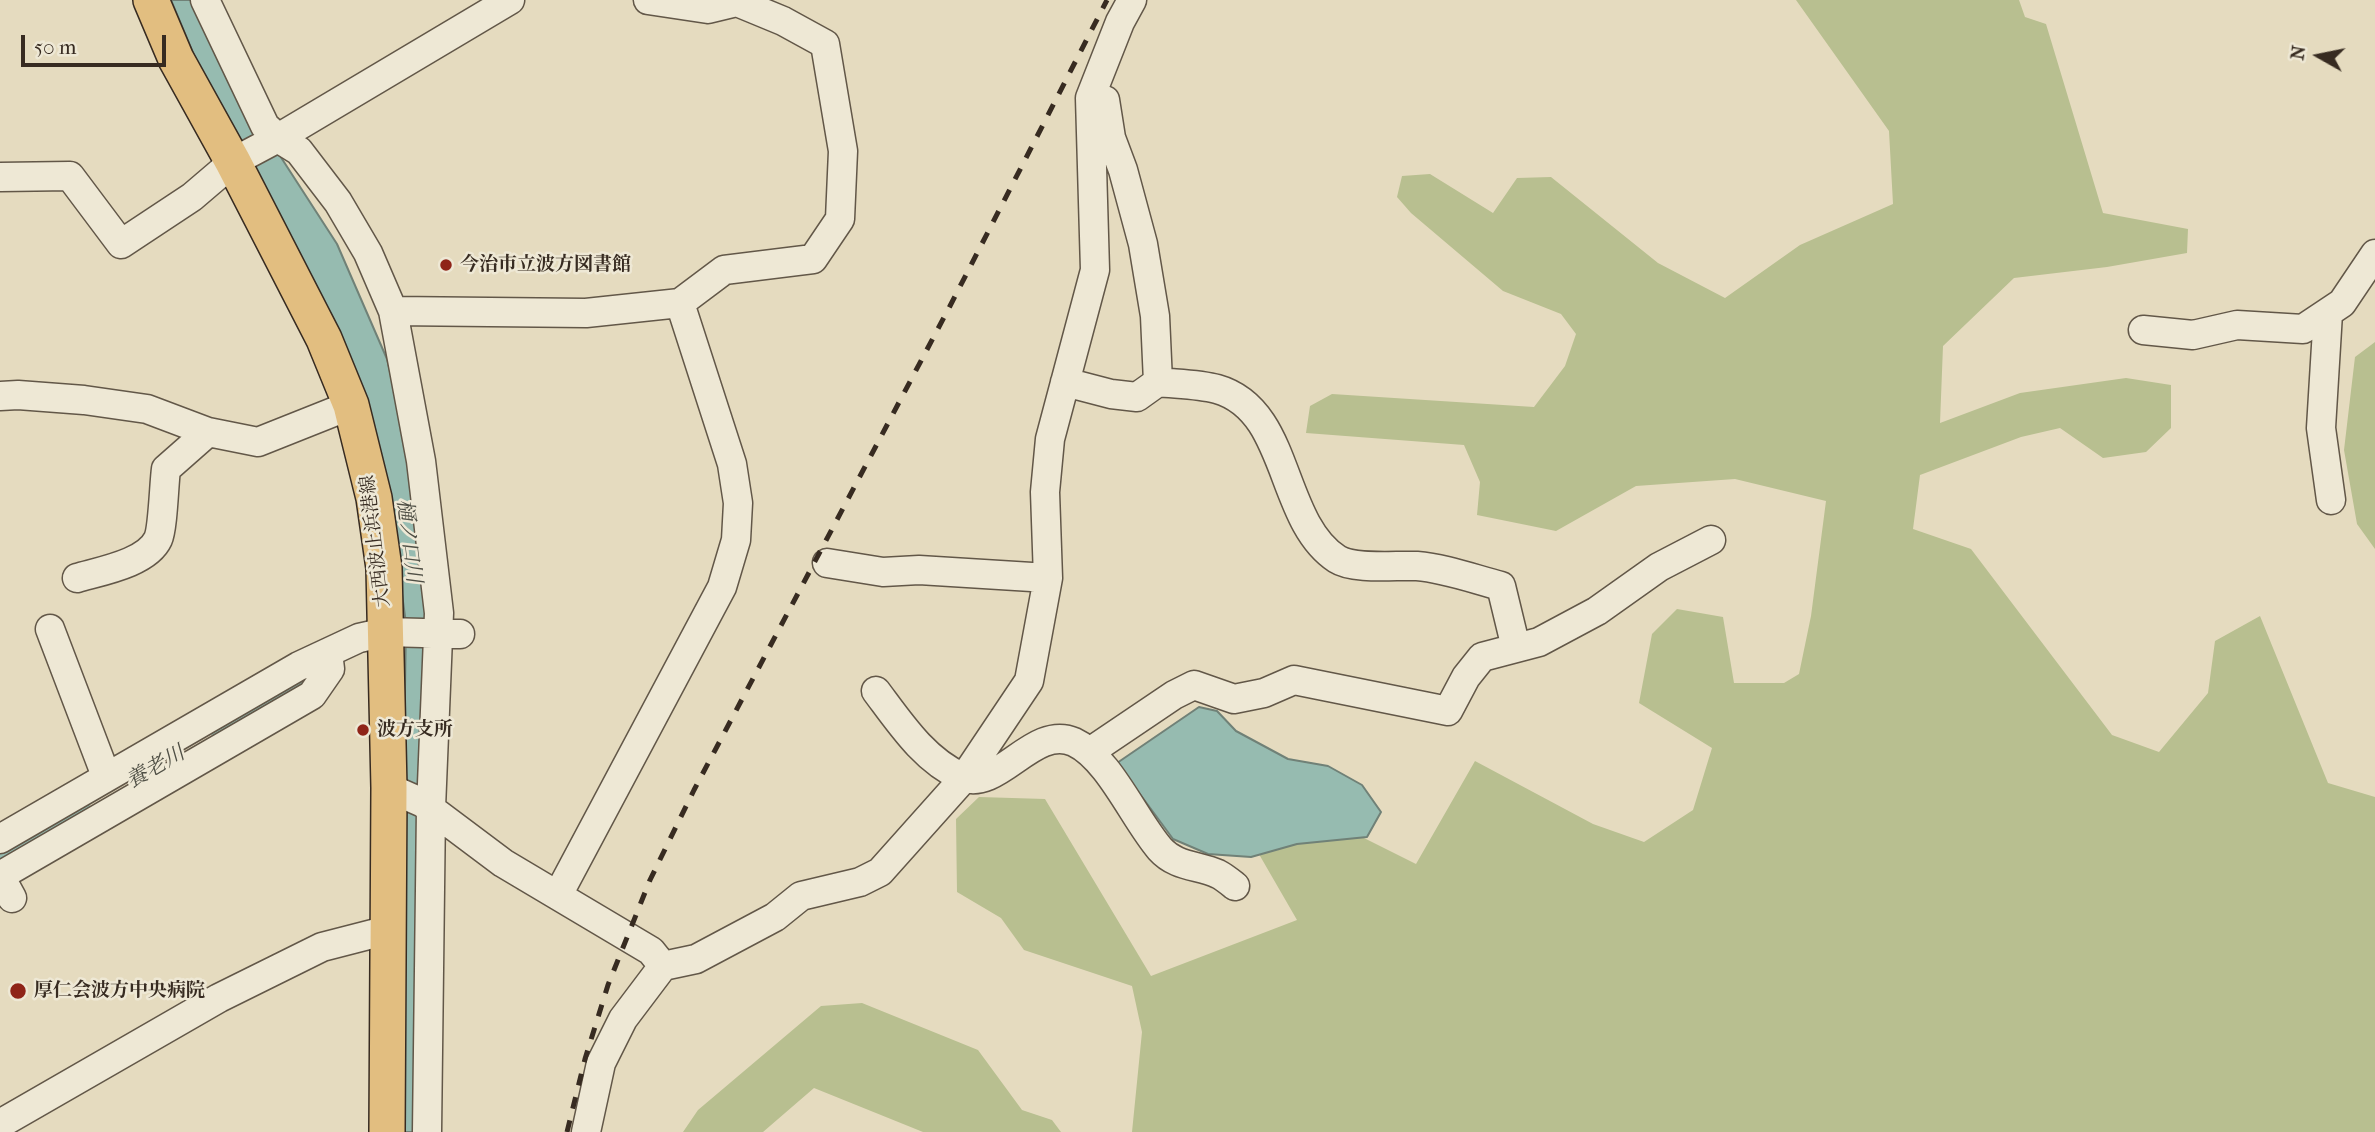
<!DOCTYPE html>
<meta charset="utf-8">
<style>
body{margin:0}
#map{position:relative;width:2375px;height:1132px;overflow:hidden;background:#e5dbbf;font-family:"IM FELL French Canon",serif}
canvas{display:block}
.north{position:absolute;left:2284px;top:21px;width:70px;height:70px;-webkit-text-stroke:5px #eee8d5;paint-order:stroke;rotate:279deg;font-size:19px;font-weight:700;line-height:28px;text-align:center;color:#372b21}
.north::after{content:'';display:block;margin:auto;width:24px;height:32px;background:#372b21;clip-path:polygon(50% 0,100% 100%,50% 72%,0 100%)}
.scale{position:absolute;left:21px;top:35px;width:145px;height:32px;box-sizing:border-box;border:4px solid #372b21;border-top:0;padding-left:9px;font-size:21px;line-height:24px;white-space:nowrap;color:#372b21;-webkit-text-stroke:5px #eee8d5;paint-order:stroke}
</style>
<div id="map">
<canvas width="2375" height="1132"></canvas>
<div class="north">N</div>
<div class="scale">50 m</div>
</div>
<script>
const g = document.querySelector('canvas').getContext('2d');
g.lineJoin = 'round';
function paint(path, color) { g.fillStyle = color; g.fill(path, 'evenodd'); }
function stroke(path, color, width, dash) { g.strokeStyle = color; g.lineWidth = width; g.lineCap = dash ? 'butt' : 'round'; g.setLineDash(dash || []); g.stroke(path); }
function label(font, color, halo, rows, align = 'center') {
  g.font = font + ' "IM FELL French Canon","Noto Serif JP",serif'; g.lineWidth = 5; g.setLineDash([]); g.textBaseline = 'middle'; g.strokeStyle = halo; g.fillStyle = color; for (const [text, x, y, turn = 0] of rows) {
    g.save(); g.translate(x, y); g.rotate((+turn || 0) * Math.PI / 180); g.textAlign = isNaN(turn) ? turn : align; if (halo) g.strokeText(text, 0, 0); g.fillText(text, 0, 0); g.restore();
  }
}
paint(new Path2D(`
 M1796 0H2019L2025 17 2046 24 2103 213 2188 229 2187 253 2107 267 2014 278 1943 346 1940 423 2020 393 2126 378 2171 385V428L2146 452 2103 458 2060 428 2021 437 1920 475 1913 529 1971 549 2112 735 2159 752 2208 693 2215 641 2260 616 2328 783 2375 797V1132H1132L1142 1032 1132 986 1024 950 1001 918 957 892 956 819 979 797 1045 799 1151 976 1297 920 1256 849 1350 831 1416 864 1475 761 1593 824 1644 842 1693 810 1712 748 1639 703 1652 634 1677 609 1723 617 1734 683H1784L1799 674 1811 616 1826 501 1735 479 1636 486 1556 531 1477 515 1480 482 1464 445 1306 433 1310 406 1332 394 1534 407 1565 366 1576 334 1561 314 1503 291 1411 213 1397 197 1402 176 1430 174 1493 213 1517 178 1551 177 1658 263 1725 298 1800 245 1893 204 1889 131Z
 M2375 342V549L2357 524 2344 450 2355 357Z
 M862 1003 978 1050 1022 1110 1052 1120 1061 1132H923L814 1088 763 1132H683L698 1110 821 1006Z`), '#b8bf90');
const water = new Path2D(`
 M171 0H198L262 128 337 244 387 359 404 428 427 538 419 1132H398L406 624 394 534Z
 M1199 707 1217 711 1236 731 1288 759 1328 766 1362 785 1381 812 1367 837 1297 844 1251 857 1208 854 1173 839 1117 763Z`);
paint(water, '#96bbb0');
stroke(water, '#708177', 2);
stroke(new Path2D(`
 M228 729 313 677
 M0 860 76 816`), '#96bbb0', 35);
const minor = new Path2D(`
 M205 0 265 126 278 138 299 151 338 202 368 253 393 311 421 461 439 613 431 808 427 1132
 M1105 100 1111 138 1123 170 1143 244 1155 316 1158 382C1177 384 1199 384 1217 389 1291 410 1278 520 1337 559 1354 570 1396 565 1417 566 1444 568 1474 579 1501 586L1516 648
 M0 177 70 176 121 244 192 197 233 162 278 138 510 0
 M393 311 586 313 680 303 724 270 813 259 840 219 843 151 825 44 783 21 737 2 708 9 648 0
 M2328 313 2321 428 2331 500
 M2143 330 2193 335 2237 325 2303 329 2342 303 2375 254
 M1065 382 1111 394 1137 397 1158 382
 M0 396 18 395 84 400 147 409 208 432 258 442 351 405
 M827 563 883 572 919 570 1048 578
 M77 578C101 571 147 563 158 539 163 528 164 483 166 469L208 432
 M50 629 106 776
 M876 691C900 723 924 760 962 777 999 792 1033 724 1074 742 1109 758 1134 819 1160 849 1176 867 1198 865 1218 874 1224 877 1230 882 1235 886
 M1091 751 1174 695 1194 685 1234 699 1264 693 1294 680 1448 711 1466 677 1482 657 1539 642 1597 611 1659 567 1711 540
 M389 788 423 803 503 863 651 951 663 966
 M0 839 299 666 359 638 386 632 460 634
 M0 876 312 695 330 669 328 653
 M0 876 12 898
 M558 895 722 587 736 540 738 503 732 464 680 303
 M0 1124 219 998 322 947 388 930
 M586 1132 601 1063 623 1019 663 966 696 959 775 917 801 896 860 882 880 872 964 778 1029 681 1048 578 1045 492 1050 439 1095 270 1090 98 1120 22 1132 0`);
const major = new Path2D(`
 M151 0 176 59 233 162 324 339 351 405 374 498 384 568 389 788 387 1132`);
stroke(minor, '#625748', 31);
stroke(major, '#372b21', 38);
stroke(minor, '#eee8d5', 28);
stroke(major, '#e2be80', 35);
stroke(new Path2D(`
 M567 1132 585 1059 608 985 650 880 694 790 950 306 1107 0`), '#372b21', 5, [12, 12]);
for (const [x, y, r, color] of [
 [446,265,7,"#8f2418"],
 [363,730,7,"#8f2418"],
 [18,991,9,"#8f2418"]
]) { const dot = new Path2D(); dot.arc(x, y, r, 0, 2 * Math.PI); g.fillStyle = color; g.fill(dot); stroke(dot, '#eee8d5', 2.5); }
label('bold 19px', '#372b21', '#eee8d5', [
 ["今治市立波方図書館",460,265],
 ["波方支所",377,730],
 ["厚仁会波方中央病院",34,991]
], 'left');
label('19px', '#372b21', '#eee8d5', [
 ["大西波止浜港線",376,541,-97]
]);
label('italic 21px', '#4f4f45', '#eee8d5', [
 ["樋ノ口川",408,541,83],
 ["養老川",156,768,-30]
]);
</script>
